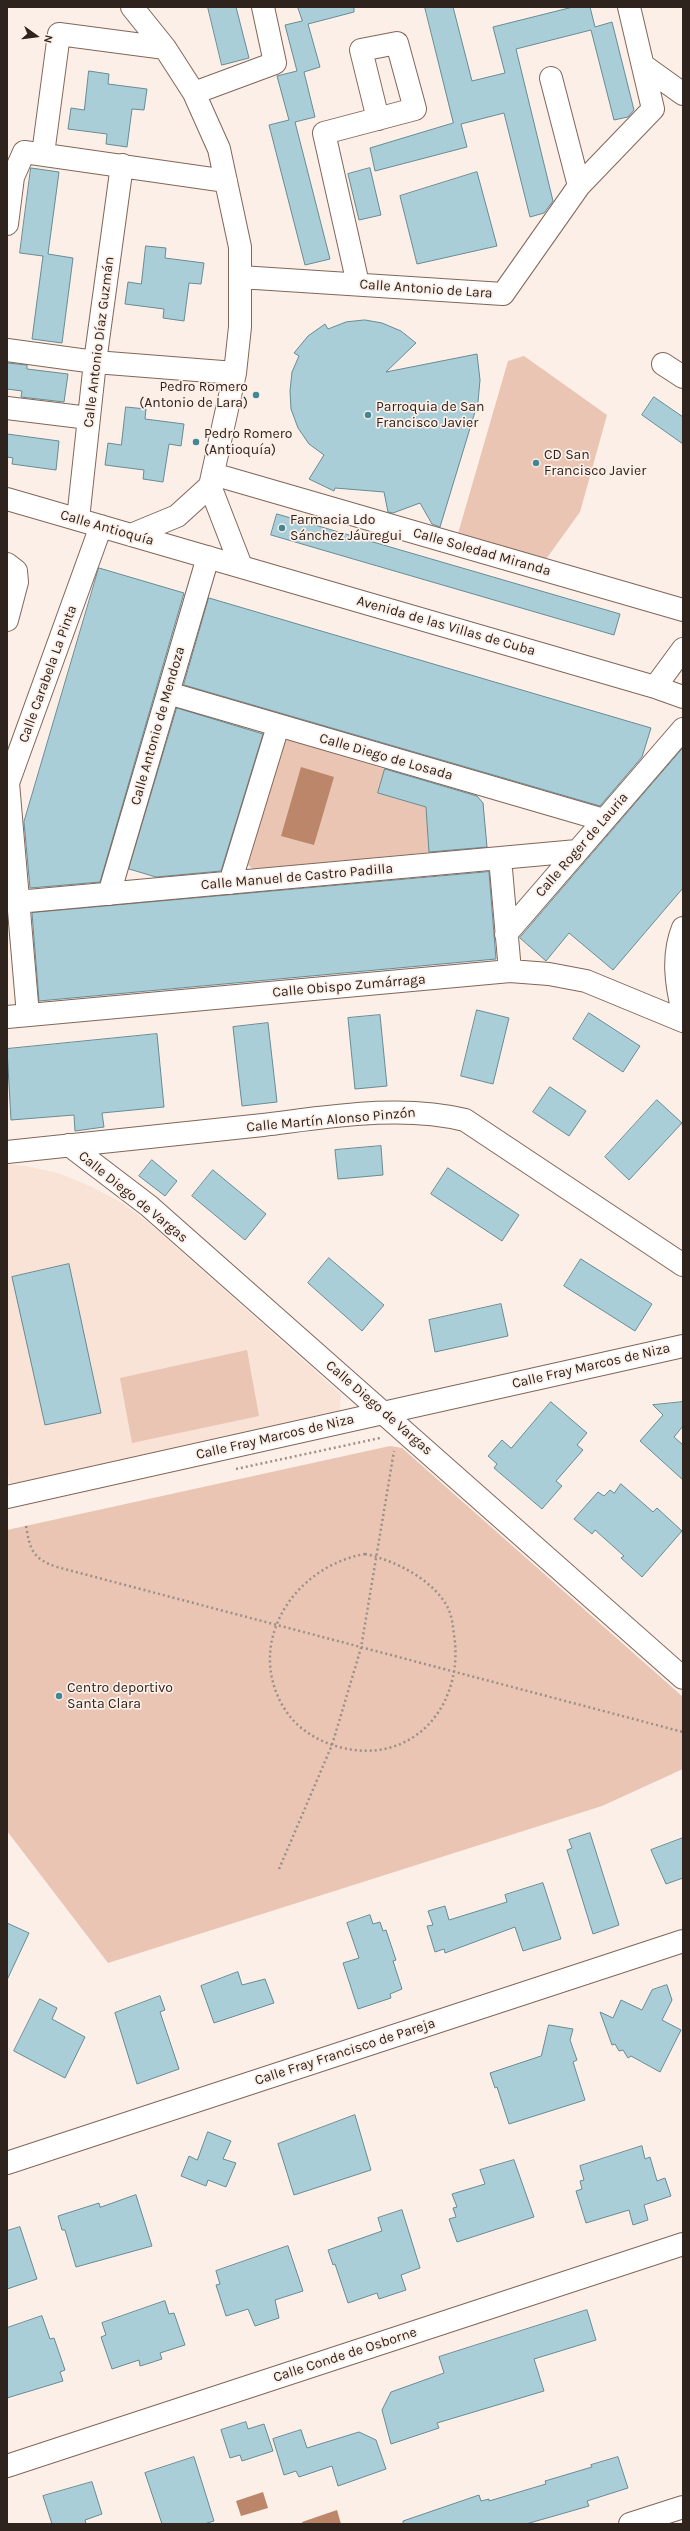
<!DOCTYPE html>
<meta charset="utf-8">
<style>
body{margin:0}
#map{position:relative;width:690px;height:2531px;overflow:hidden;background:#fbefe8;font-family:Karla,sans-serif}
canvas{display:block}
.frame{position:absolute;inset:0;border:8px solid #2e231d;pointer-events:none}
.north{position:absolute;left:16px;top:16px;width:40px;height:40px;-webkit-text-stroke:3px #fbefe8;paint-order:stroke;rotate:104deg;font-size:11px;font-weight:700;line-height:16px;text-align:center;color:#2e231d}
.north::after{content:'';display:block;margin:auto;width:14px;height:18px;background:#2e231d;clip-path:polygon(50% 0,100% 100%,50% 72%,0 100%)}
</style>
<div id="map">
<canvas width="690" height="2531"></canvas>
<div class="frame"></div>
<div class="north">N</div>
</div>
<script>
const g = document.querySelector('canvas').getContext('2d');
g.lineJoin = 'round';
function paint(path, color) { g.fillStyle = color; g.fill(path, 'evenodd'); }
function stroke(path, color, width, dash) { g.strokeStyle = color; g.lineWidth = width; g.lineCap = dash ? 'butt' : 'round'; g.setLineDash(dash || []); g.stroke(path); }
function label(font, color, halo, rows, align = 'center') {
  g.font = font + ' Karla,sans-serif'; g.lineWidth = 3.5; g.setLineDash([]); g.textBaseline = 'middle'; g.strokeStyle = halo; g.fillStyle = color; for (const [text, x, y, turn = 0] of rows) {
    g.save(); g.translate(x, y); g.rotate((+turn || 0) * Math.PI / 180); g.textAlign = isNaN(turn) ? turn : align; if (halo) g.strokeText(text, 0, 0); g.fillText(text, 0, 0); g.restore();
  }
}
paint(new Path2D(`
 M7 1164 26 1166 58 1173 90 1186 122 1203 150 1224 341 1394 340 1410 10 1484 7 1469Z`), '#f9e2d6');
paint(new Path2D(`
 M524 356 607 415 580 512 544 562 457 537 508 361Z
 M285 739 478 797 483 803 487 847 253 869 248 865Z
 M247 1350 259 1416 132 1443 120 1378Z
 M390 1446 402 1448 683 1697V1769L602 1806 108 1963 7 1831V1530Z`), '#eac5b3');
paint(new Path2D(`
 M301 767 334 777 314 845 281 836Z
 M263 2492 268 2508 241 2516 236 2501Z
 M337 2510 341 2524H303L302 2522Z`), '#bc866a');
const building = new Path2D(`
 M208 7H236L249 58 222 65Z
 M298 7H354V12L308 24 320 67 304 72 315 117 295 122 330 259 305 265 269 125 289 120 277 76 297 71 285 25 302 21Z
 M425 7H453L472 81 505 73 493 27 573 7H590L595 27 612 22 634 110 628 117 614 120 591 30 516 49 553 201 544 213 530 217 504 113 461 124 467 147 375 171 370 148 453 123Z
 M89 71 109 74 108 84 147 89 144 110 132 109 127 147 106 144 107 134 68 129 71 108 84 110Z
 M31 168 59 172 48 254 73 258 62 343 32 339 43 256 20 253Z
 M370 168 381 215 359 220 348 174Z
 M477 172 497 246 417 264 400 196Z
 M146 246 166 248 165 258 204 263 201 284 189 283 184 321 163 318 164 309 125 304 128 282 141 284Z
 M365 320 382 323 401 331 416 343 386 372 477 354 480 380 478 402 440 527 432 524 420 503 393 513 388 512 384 492 335 488 334 491 309 479 324 455 309 444 298 428 291 409 290 391 292 372 299 356 294 353 308 336 325 324 328 329 346 322Z
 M7 363 27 365V369L68 374 64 402 21 397 22 391 7 389Z
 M654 397 683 417V444L642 415Z
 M126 407 146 409 145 419 184 424 181 446 169 444 163 482 143 479 144 470 105 465 108 443 121 445Z
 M7 434 59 441 56 470 12 464 13 458 7 457Z
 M277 514 620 614 614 635 271 535Z
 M99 568 184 593 100 882 30 888 24 822Z
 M209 598 651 728 642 757 600 806 184 685Z
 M177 708 263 734 221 871 156 877 129 869Z
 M683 748V888L613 970 569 933 546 961 520 938Z
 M385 769 477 796 483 803 487 847 429 852 426 807 378 793Z
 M489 872 496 959 39 1001 32 913Z
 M477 1010 509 1018 493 1084 461 1076Z
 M589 1013 640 1046 623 1072 573 1039Z
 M380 1015 387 1086 355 1089 348 1018Z
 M268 1023 277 1102 242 1106 233 1027Z
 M157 1034 164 1107 102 1113 104 1127 75 1131 74 1115 11 1120 7 1049Z
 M550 1087 586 1111 569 1136 533 1112Z
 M657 1100 682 1123 629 1180 605 1157Z
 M381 1146 383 1175 338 1179 335 1150Z
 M152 1160 177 1181 165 1196 139 1176Z
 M448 1168 519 1215 502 1241 431 1194Z
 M213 1170 266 1214 245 1240 192 1196Z
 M329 1258 384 1305 362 1331 308 1283Z
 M581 1259 652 1304 635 1331 564 1286Z
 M69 1264 101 1413 45 1425 12 1277Z
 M501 1304 508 1336 435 1352 429 1320Z
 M551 1402 587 1433 577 1445 583 1450 556 1481 562 1486 542 1509 494 1468 497 1464 488 1456 502 1440 511 1448Z
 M683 1402V1426L674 1437 683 1445V1480L640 1441 663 1415 653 1405Z
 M621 1484 653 1512 657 1508 682 1531 642 1577 621 1558 624 1556 595 1530 592 1534 574 1519 598 1492 604 1496 610 1490 614 1493Z
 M590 1833 619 1925 593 1934 567 1850 572 1848 569 1840Z
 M683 1838V1878L666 1884 651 1850Z
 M543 1883 561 1939 523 1951 515 1927 445 1953 444 1949 435 1952 427 1926 433 1925 428 1911 445 1906 449 1920 507 1902 505 1895Z
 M370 1915 373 1924 380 1922 383 1931 386 1930 396 1960 393 1961 402 1989 390 1994 391 1998 358 2009 343 1963 359 1958 347 1923Z
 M7 1923 29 1933 7 1980Z
 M238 1972 242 1985 265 1979 274 2003 214 2023 201 1986Z
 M667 1985 672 2000 662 2020 681 2030 660 2072 631 2056 628 2058 623 2050 619 2051 615 2044 612 2045 600 2012 613 2018 621 2000 642 2010 652 1990Z
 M160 1996 165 2010 160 2012 179 2069 137 2084 115 2013Z
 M40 1999 57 2008 52 2019 85 2037 65 2078 14 2051Z
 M549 2025 573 2029 570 2040 577 2060 573 2062 585 2100 509 2124 497 2087 495 2088 490 2073 541 2056Z
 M355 2115 371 2170 294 2195 278 2144Z
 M208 2132 231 2141 223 2159 236 2163 226 2187 208 2180 206 2186 181 2176 189 2156 197 2160Z
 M642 2146 645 2159 650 2157 657 2181 665 2178 671 2196 644 2205 648 2220 633 2225 629 2210 586 2223 576 2191 582 2189 580 2181 584 2180 580 2166Z
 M514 2160 534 2217 457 2242 449 2219 456 2217 453 2208 457 2207 452 2194 485 2184 480 2170Z
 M136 2195 152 2246 76 2267 65 2230H62L58 2216 99 2203 100 2207Z
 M402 2210 420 2268 401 2275 406 2290 379 2299 377 2293 348 2303 335 2264 333 2265 328 2250 382 2231 378 2218Z
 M20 2227 37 2279 7 2289V2231Z
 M288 2246 303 2291 275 2300 279 2318 255 2326 248 2309 226 2316 216 2285 220 2284 216 2271Z
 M165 2301 169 2314 174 2313 185 2345 160 2353 162 2359 150 2363 140 2366 139 2360 112 2369 101 2337 106 2335 102 2323Z
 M587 2310 596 2340 534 2359 544 2391 437 2423 439 2428 391 2444 382 2410 391 2392 444 2373 439 2357Z
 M42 2316 50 2339 54 2338 65 2370 60 2372 63 2381 7 2398V2328Z
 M246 2422 248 2429 264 2424 273 2451 242 2461 240 2455 230 2458 221 2430Z
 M301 2430 307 2448 359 2432 376 2440 386 2469 338 2486 332 2466 299 2477 296 2471 284 2475 273 2439Z
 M194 2457 214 2521 204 2524H162L145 2473Z
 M618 2457 628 2488 587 2501 589 2506 526 2524H403V2521L479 2495 481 2501 489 2499V2501L546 2484 545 2481 592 2467 591 2465Z
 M92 2482 102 2514 85 2520 86 2524H52L43 2496Z`);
paint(building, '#a9ced8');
stroke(building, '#688b94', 1);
const minor = new Path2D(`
 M132 7 165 48 194 93 219 149 240 247V327L235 373 210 486 241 566
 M644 66 683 94
 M194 93 275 63 263 7
 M43 154 59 34 165 48
 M579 186 653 109 629 7
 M7 224 13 177 24 152 226 181
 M240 277 503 294 579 186 551 78
 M358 284 324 133 415 109 397 43 361 50 378 119
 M7 350 95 362 235 373
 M663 364 683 377
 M7 408 89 418
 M213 474 683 610
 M7 499 655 687 683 697
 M78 519 95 362 122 165
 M131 535 177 516 210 486
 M7 564 16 571 17 582 7 620
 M655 687 683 649
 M168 693 604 820
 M500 858 510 971
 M230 883 278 726
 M109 894 208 557
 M17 902 577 851
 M683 928C672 955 676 984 683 1012
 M506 934 683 729
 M28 1015 8 783 101 526
 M7 1017 510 971 549 974 586 981 683 1021
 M69 1145 149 1206 683 1678
 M7 1152C92 1143 178 1134 263 1125 328 1117 401 1104 465 1120L683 1265
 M7 1497 683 1346
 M7 2163 683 1941
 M7 2466 683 2244
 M630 2524 683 2507`);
stroke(minor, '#826658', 24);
stroke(new Path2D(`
 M236 1469 380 1438
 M26 1526C30 1550 33 1559 57 1567L683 1732
 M365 1554C394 1560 432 1579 447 1606 453 1617 453 1630 455 1642 461 1710 410 1766 339 1747 317 1741 296 1728 284 1708 244 1642 295 1566 365 1554Z
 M279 1869 332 1745 361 1648 394 1451`), '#9b9089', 2.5, [2, 3]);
stroke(minor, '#fff', 22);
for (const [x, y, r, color] of [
 [256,395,4,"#438696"],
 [368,415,4,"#438696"],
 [196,442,4,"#438696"],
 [536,463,4,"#438696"],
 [282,528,4,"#438696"],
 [59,1696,4,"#438696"]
]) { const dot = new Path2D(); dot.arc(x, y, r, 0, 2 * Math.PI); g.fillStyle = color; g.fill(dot); stroke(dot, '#fbefe8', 1.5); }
label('14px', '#2e231d', '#fbefe8', [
 ["Calle Antonio de Lara",426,289,4],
 ["Calle Antonio Díaz Guzmán",99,342,-83],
 ["Calle Antioquía",107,528,16],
 ["Calle Soledad Miranda",482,552,16],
 ["Avenida de las Villas de Cuba",446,626,16],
 ["Calle Carabela La Pinta",48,674,-70],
 ["Calle Antonio de Mendoza",158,726,-74],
 ["Calle Diego de Losada",386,757,16],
 ["Calle Roger de Lauria",582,845,-49],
 ["Calle Manuel de Castro Padilla",297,877,-5],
 ["Calle Obispo Zumárraga",349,986,-5],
 ["Calle Martín Alonso Pinzón",331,1120,-5],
 ["Calle Diego de Vargas",133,1197,39],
 ["Calle Fray Marcos de Niza",591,1366,-13],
 ["Calle Diego de Vargas",379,1408,41],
 ["Calle Fray Marcos de Niza",275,1437,-13],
 ["Calle Fray Francisco de Pareja",345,2052,-18],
 ["Calle Conde de Osborne",345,2355,-18]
]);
label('14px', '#2e231d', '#fbefe8', [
 ["Pedro Romero",248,387,"right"],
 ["(Antonio de Lara)",248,403,"right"],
 ["Parroquia de San",376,407],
 ["Francisco Javier",376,423],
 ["Pedro Romero",204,434],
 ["(Antioquía)",204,450],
 ["CD San",544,455],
 ["Francisco Javier",544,471],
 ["Farmacia Ldo",290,520],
 ["Sánchez Jáuregui",290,536],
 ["Centro deportivo",67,1688],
 ["Santa Clara",67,1704]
], 'left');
</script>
